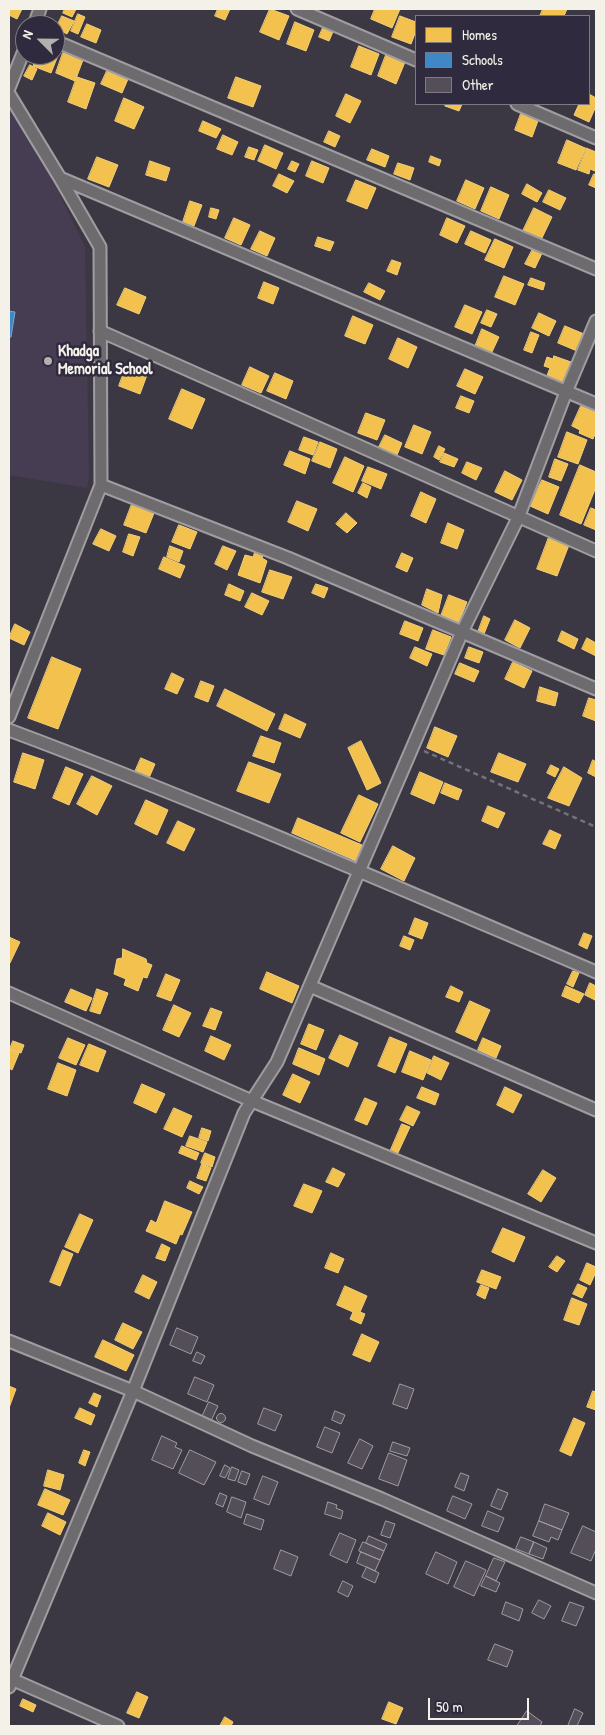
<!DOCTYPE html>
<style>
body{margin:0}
#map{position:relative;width:605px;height:1735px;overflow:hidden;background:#3b3843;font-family:"Patrick Hand",sans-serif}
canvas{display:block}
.frame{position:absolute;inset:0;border:10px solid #f4f1e8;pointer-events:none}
.legend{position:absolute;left:415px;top:15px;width:175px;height:90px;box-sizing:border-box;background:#2f2a3d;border:1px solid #7e7a81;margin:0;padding:6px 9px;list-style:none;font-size:15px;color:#f4f1e8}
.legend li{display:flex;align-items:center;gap:10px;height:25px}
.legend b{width:25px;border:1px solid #7e7a81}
.north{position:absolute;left:15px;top:15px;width:50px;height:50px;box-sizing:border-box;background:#2f2a3d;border:1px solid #7e7a81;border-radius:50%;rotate:293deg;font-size:14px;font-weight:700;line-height:20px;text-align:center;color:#f4f1e8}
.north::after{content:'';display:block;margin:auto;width:18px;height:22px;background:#b3b0ae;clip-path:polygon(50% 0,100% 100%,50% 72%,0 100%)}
.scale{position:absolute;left:428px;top:1698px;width:101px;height:22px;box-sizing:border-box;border:2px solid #f4f1e8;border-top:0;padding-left:6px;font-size:15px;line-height:18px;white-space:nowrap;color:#f4f1e8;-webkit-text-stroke:4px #2f2a3d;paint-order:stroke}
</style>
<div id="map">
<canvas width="605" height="1735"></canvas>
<div class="frame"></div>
<ul class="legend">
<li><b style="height:14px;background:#f2c14e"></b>Homes</li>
<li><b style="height:14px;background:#3f88c5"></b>Schools</li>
<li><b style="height:14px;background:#534e58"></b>Other</li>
</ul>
<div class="north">N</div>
<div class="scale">50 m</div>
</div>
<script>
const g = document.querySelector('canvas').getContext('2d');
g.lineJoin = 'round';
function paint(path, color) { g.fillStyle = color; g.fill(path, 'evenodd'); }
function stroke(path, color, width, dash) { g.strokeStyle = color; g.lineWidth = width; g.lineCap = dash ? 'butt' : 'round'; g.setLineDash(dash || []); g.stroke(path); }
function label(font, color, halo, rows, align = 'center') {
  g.font = font + ' "Patrick Hand",sans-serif'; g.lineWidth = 5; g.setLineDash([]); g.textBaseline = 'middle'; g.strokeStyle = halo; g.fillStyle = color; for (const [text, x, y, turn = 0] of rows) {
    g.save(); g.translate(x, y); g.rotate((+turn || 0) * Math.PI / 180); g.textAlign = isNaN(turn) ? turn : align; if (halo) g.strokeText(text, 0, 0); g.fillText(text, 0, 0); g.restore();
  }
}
paint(new Path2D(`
 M9 96 56 187 85 247 89 475 87 488 9 475Z`), '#463d53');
const homes = new Path2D(`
 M9 9H22L17 19 9 15Z
 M65 9H76L72 17 63 13Z
 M218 9H230L225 20 215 16Z
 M270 9 289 16 279 40 260 32Z
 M375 9H400L392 28 371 19Z
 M543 9H567L564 16H540Z
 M78 14 85 17 78 34 71 31Z
 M62 16 74 21 67 34 56 28Z
 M400 16 416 22V31L411 44 392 37Z
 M295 22 314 30 306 51 287 44Z
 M325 23 335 27 329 41 319 37Z
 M87 24 101 30 96 43 81 37Z
 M359 46 379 54 371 75 351 67Z
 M55 51 59 53 51 73 33 66 38 55H55Z
 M63 53 83 60 75 81 56 73Z
 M386 55 405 62 396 84 378 76Z
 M30 65 37 69 32 80 24 76Z
 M107 71 128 79 122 93 101 84Z
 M77 77 95 83 86 109 68 102Z
 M236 77 261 86 253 107 228 98Z
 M346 94 361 101 350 123 336 116Z
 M589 94 596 98V106L589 122 574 115 579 104H589Z
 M124 98 144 107 134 129 115 121Z
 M446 104H462L459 111 445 106Z
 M522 111 539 118 532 137 515 130Z
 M203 121 221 129 216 138 199 131Z
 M329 131 340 136 335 147 324 142Z
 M223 135 238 142 232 155 217 149Z
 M567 140 585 148 576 170 558 163Z
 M265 145 283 153 276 169 258 161Z
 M249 147 258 150 254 160 245 157Z
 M586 148 596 152V168L595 171 590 169 589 174 578 170Z
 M372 149 389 156 385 167 367 160Z
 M431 156 441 160 439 166 429 162Z
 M97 157 118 165 109 187 88 179Z
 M150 161 170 168 166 181 146 175Z
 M292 161 299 164 295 172 288 169Z
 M312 161 329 168 323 183 306 176Z
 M398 163 414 168 410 180 394 174Z
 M279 174 294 181 287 193 273 186Z
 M594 174 596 175V188L589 185Z
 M356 180 376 188 367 209 347 201Z
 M466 180 484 188 475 209 457 201Z
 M527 184 542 193 537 202 522 194Z
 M491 187 509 195 499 219 481 211Z
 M549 190 566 198 560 210 543 202Z
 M190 201 202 205 194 226 183 222Z
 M211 208 219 210 216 219 209 217Z
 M534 208 552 217 541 240 523 231Z
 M234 218 250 225 241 245 225 238Z
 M447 218 465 226 457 243 440 235Z
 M260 231 275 238 267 256 251 249Z
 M471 231 491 240 485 253 465 244Z
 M318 237 334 242 330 251 315 246Z
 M495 239 513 247 504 268 485 260Z
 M535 245 544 249 535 268 525 264Z
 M392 260 401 263 397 275 387 271Z
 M504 276 524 284 515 305 495 297Z
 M531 278 545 283 543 290 528 285Z
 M264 282 279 288 273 304 258 298Z
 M369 283 385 291 380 300 364 292Z
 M125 288 146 297 139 314 117 305Z
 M465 305 482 312 472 334 455 327Z
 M487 310 497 314 491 327 481 323Z
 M539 313 556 321 549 336 532 328Z
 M353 316 373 325 365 344 345 336Z
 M565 326 584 334 577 351 558 343Z
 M482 329 499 337 491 354 475 347Z
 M531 332 539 335 532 353 524 350Z
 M398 338 417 347 408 368 389 359Z
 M554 356 571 362 562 384 546 378 550 368 544 366 547 357 553 359Z
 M126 367 147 375 140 394 119 386Z
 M250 367 269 376 261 393 242 385Z
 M465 369 483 377 475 394 457 386Z
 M275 373 293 381 286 399 267 391Z
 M182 389 205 399 192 429 169 419Z
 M461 396 474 401 469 413 456 408Z
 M581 406 596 412V432L593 439 579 433 580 430 572 426Z
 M366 413 385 420 377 440 358 433Z
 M414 425 431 432 422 454 405 447Z
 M567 432 587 440 578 464 558 457Z
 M385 435 402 443 397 455 379 447Z
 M304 437 318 442 313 455 299 450Z
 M320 442 337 449 330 468 312 461Z
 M439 446 445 449 439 460 434 457Z
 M290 451 310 459 305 474 284 465Z
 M444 453 458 459 454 467 440 462Z
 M345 457 364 466 353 492 333 483Z
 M555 459 568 464 561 481 549 477Z
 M467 462 482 468 476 480 462 473Z
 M580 465 596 472V487L581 524 560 515Z
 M368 467 387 474 381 489 362 481Z
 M505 471 522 480 512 500 495 492Z
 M542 480 559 487 548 514 530 506Z
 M363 483 371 487 367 498 358 493Z
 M421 492 436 499 426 523 411 516Z
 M297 501 317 509 308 531 288 522Z
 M132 504 154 513 146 533 124 525Z
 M591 508 596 510V530L584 525Z
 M346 513 357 523 347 533 336 524Z
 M448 523 464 530 457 549 441 543Z
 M179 525 197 532 190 549 172 542Z
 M101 529 116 536 109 551 93 544Z
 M129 534 140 537 133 556 123 552Z
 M549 537 569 545 557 576 537 569Z
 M170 546 183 551 179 562 167 557Z
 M223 546 236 551 227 570 215 564Z
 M255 552 263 555 262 558 267 561 260 583 238 575 245 555 253 557Z
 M402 553 413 558 407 572 396 567Z
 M164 557 185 566 180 578 159 569Z
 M270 570 292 577 283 599 262 592Z
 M229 584 244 591 240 601 225 595Z
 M316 584 328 588 324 598 312 593Z
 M427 589 442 595 438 613 422 605Z
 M252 593 269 601 262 615 245 607Z
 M449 595 467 602 459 622 441 616Z
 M484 616 490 619 484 634 478 632Z
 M515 620 530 628 520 648 505 640Z
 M405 621 423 628 418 641 400 634Z
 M15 624 30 632 24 645 9 638Z
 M433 630 451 637 444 655 426 649Z
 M562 631 578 639 574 649 558 641Z
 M587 638 596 643V656L582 649Z
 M415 647 432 654 427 666 410 658Z
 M469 647 483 652 479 663 465 658Z
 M52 657 81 669 58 729 28 718Z
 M513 662 532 671 524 688 505 679Z
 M460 663 479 671 474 682 455 674Z
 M172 673 184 679 177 694 165 689Z
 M201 681 214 686 208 702 195 697Z
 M540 687 558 693 555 706 537 701Z
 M225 689 275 714 267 731 217 706Z
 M589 698 596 700V721L583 716Z
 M285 714 306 724 300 738 279 729Z
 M435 727 457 736 448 757 427 748Z
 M261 736 281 743 274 763 253 756Z
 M361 741 381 783 367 790 348 748Z
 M23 753 44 760 35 789 14 782Z
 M499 753 526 764 518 782 491 772Z
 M141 758 155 764 149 778 135 772Z
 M593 760 596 762V777L588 773Z
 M249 762 281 774 269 803 237 791Z
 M551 765 559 769 555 777 547 773Z
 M66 767 83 774 69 805 53 798Z
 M564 767 582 778 569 806 548 798Z
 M420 772 443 782 434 804 411 794Z
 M92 776 112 786 97 815 77 804Z
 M445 783 462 790 458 800 441 793Z
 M359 795 378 804 360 842 341 833Z
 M146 800 168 810 157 835 135 824Z
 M488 806 505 813 498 828 482 821Z
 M298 818 362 845 356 861 292 833Z
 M178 821 195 829 184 851 167 843Z
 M550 830 561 835 555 849 543 844Z
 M393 846 415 858 404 881 381 869Z
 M415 918 428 923 422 939 409 934Z
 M584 933 592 936 587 949 579 945Z
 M404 936 414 940 410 950 400 946Z
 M9 937 20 942 10 963 9 962Z
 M123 949 146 959 147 963 152 965 147 978 143 977 138 991 124 985 126 979 114 974 117 959 122 958Z
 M573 971 579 973 573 987 567 984Z
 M267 972 299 986 292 1003 260 989Z
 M166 974 180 980 171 1001 157 996Z
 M590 983 596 986 595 1000 585 995Z
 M451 986 463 992 459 1002 446 997Z
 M566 986 584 994 579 1003 562 996Z
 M71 989 92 998 86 1011 65 1002Z
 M97 989 108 993 100 1014 90 1011Z
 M470 1001 490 1010 476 1041 456 1032Z
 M174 1005 191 1013 179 1037 163 1030Z
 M211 1008 222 1012 215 1030 203 1026Z
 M309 1024 324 1030 316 1050 301 1044Z
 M340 1035 358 1043 348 1067 329 1058Z
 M211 1036 231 1045 224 1060 205 1051Z
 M390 1037 407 1044 395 1073 378 1066Z
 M68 1038 85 1045 76 1065 59 1058Z
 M483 1038 501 1046 496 1058 478 1050Z
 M13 1041 24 1045 21 1053 10 1049Z
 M89 1044 106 1051 98 1072 80 1065Z
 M299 1048 325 1059 319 1075 293 1064Z
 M9 1049 19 1053 12 1070 9 1068Z
 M410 1051 431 1060 423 1080 402 1072Z
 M434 1056 449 1063 441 1080 427 1073Z
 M58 1063 76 1070 67 1096 48 1089Z
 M293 1074 310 1082 300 1103 283 1095Z
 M142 1084 165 1094 156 1113 134 1103Z
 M422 1087 439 1094 435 1105 417 1098Z
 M505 1087 522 1095 513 1113 497 1105Z
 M365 1098 377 1103 367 1125 355 1120Z
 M407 1106 420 1112 413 1126 400 1120Z
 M174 1108 192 1116 182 1137 164 1129Z
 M402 1124 410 1127 397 1155 390 1152Z
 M202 1128 211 1131 208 1141 199 1138Z
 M190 1136 207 1142 203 1152 186 1146Z
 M182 1146 199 1153 196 1160 179 1153Z
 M205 1153 215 1157 212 1167 201 1163Z
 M202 1164 211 1168 206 1181 197 1178Z
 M333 1168 345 1174 338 1187 326 1182Z
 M543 1170 556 1178 541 1202 528 1194Z
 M190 1181 203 1187 199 1194 187 1188Z
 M304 1184 322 1191 312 1213 294 1206Z
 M165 1201 192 1212 182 1235 180 1234 176 1244 146 1231 151 1220 156 1223Z
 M80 1214 93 1220 78 1253 65 1247Z
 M503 1228 525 1237 514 1262 492 1252Z
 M162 1244 170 1248 165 1261 156 1258Z
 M63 1250 73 1254 60 1286 50 1282Z
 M331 1253 344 1259 338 1273 325 1268Z
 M557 1256 565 1261 557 1272 549 1267Z
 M587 1263 596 1267V1272L590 1285 580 1280Z
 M482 1270 501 1277 496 1289 477 1282Z
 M143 1275 157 1282 149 1299 135 1292Z
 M578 1284 587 1288 582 1298 573 1294Z
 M481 1285 489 1288 485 1299 477 1295Z
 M345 1286 367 1296 360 1312 365 1314 361 1324 350 1319 353 1312 337 1305Z
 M572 1298 587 1304 579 1325 564 1320Z
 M123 1323 142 1332 133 1349 115 1340Z
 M362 1334 379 1342 370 1362 353 1355Z
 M103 1340 134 1355 126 1371 95 1357Z
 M9 1386 16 1389 9 1408Z
 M593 1391 596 1392V1410L587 1407Z
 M94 1393 101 1396 97 1407 89 1403Z
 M80 1408 95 1415 91 1425 75 1418Z
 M574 1418 585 1423 571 1456 560 1451Z
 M84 1450 90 1452 85 1466 79 1463Z
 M48 1470 64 1475 60 1490 44 1486Z
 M45 1489 70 1500 63 1515 38 1505Z
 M48 1513 66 1522 60 1535 42 1526Z
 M137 1692 148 1697 139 1718 127 1713Z
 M23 1699 36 1705 33 1712 20 1706Z
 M389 1702 403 1708 396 1724 382 1719Z
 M225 1717 233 1722 231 1726H220Z`);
paint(homes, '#f2c14e');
stroke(homes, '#f3cf7c', 1);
const schools = new Path2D(`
 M9 311 15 312 11 337H9Z`);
paint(schools, '#3f88c5');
stroke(schools, '#75a8d0', 1);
const building = new Path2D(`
 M177 1328 198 1337 191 1354 170 1345Z
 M197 1352 205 1356 201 1364 193 1361Z
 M195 1377 214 1385 207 1402 188 1394Z
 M400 1384 414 1389 407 1409 393 1404Z
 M209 1402 218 1406 211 1421 202 1417Z
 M264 1408 282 1415 275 1431 258 1424Z
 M335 1411 345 1415 341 1424 332 1420Z
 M216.5 1418a4.5 4.5 0 1 1 9 0a4.5 4.5 0 1 1-9 0Z
 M325 1427 340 1433 332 1453 317 1447Z
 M162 1436 177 1443 175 1447 182 1450 173 1469 152 1460Z
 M360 1439 373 1446 362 1469 348 1463Z
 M393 1442 410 1448 407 1456 390 1451Z
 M190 1450 216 1462 204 1485 179 1473Z
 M389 1453 407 1460 398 1486 379 1479Z
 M225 1465 230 1468 225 1478 220 1476Z
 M232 1467 239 1470 235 1481 228 1479Z
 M242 1471 250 1474 246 1485 238 1482Z
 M461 1473 469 1476 464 1491 455 1487Z
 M263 1476 278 1482 269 1505 254 1499Z
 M498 1489 508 1493 501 1510 491 1506Z
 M220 1493 227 1496 223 1507 216 1504Z
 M453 1496 472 1504 465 1519 447 1511Z
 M232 1497 246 1502 241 1518 227 1512Z
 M328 1502 337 1505 336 1508 343 1511 341 1519 325 1514Z
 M545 1504 569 1513 562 1530 539 1521Z
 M488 1511 504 1518 498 1532 482 1526Z
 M247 1514 264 1520 261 1530 244 1524Z
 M386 1521 395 1524 390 1538 381 1535Z
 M539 1521 562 1530 558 1540 551 1537 549 1542 533 1536Z
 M583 1526 596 1532V1549L591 1561 571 1553Z
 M340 1533 356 1540 347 1563 330 1555Z
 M369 1536 387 1544 384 1551 366 1543Z
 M521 1537 534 1542 529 1554 516 1549Z
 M363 1542 384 1551 380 1560 359 1551Z
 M534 1542 547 1548 543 1559 529 1554Z
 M281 1550 298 1557 291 1576 274 1569Z
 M361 1552 380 1560 375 1571 357 1563Z
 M436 1552 457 1562 448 1584 426 1574Z
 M494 1558 505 1562 496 1581 486 1576Z
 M466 1561 486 1570 474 1596 454 1587Z
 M367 1567 379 1573 375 1583 362 1577Z
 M486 1576 500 1583 496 1592 481 1586Z
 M343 1581 353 1586 348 1597 338 1592Z
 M539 1600 551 1606 544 1619 532 1613Z
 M506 1602 523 1609 519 1621 502 1614Z
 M570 1602 584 1607 576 1626 562 1621Z
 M495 1644 513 1651 507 1667 488 1660Z
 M575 1709 583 1713 577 1726H568Z
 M527 1711 542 1722 540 1726H517Z`);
paint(building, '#534e58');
stroke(building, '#9f9da0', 1);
const minor = new Path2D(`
 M297 9 416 60
 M34 25 40 9
 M55 41 596 269
 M9 88 25 48
 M9 94 60 178 100 247 101 485 9 717
 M517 104 596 138
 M60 178 596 404
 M100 331 596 551
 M101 485 288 558 596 689
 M9 730C207 804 401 889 596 972
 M310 986 596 1110
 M9 993 252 1101 596 1243
 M9 1341 133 1391 252 1446 382 1499 596 1593
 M9 1678 118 1726
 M9 1687 133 1391 244 1113 277 1062 462 632 518 518 566 392 596 321`);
stroke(minor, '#9f9da0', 15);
stroke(new Path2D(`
 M424 751 596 827`), '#747276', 2.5, [5, 4]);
stroke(minor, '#6d6b6e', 11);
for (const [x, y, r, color] of [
 [48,361,5,"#b3b0ae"]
]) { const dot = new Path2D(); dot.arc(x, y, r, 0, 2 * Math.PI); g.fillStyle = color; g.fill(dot); stroke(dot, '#2f2a3d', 2); }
label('bold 16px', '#f4f1e8', '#2f2a3d', [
 ["Khadga",58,352],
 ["Memorial School",58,370]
], 'left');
</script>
